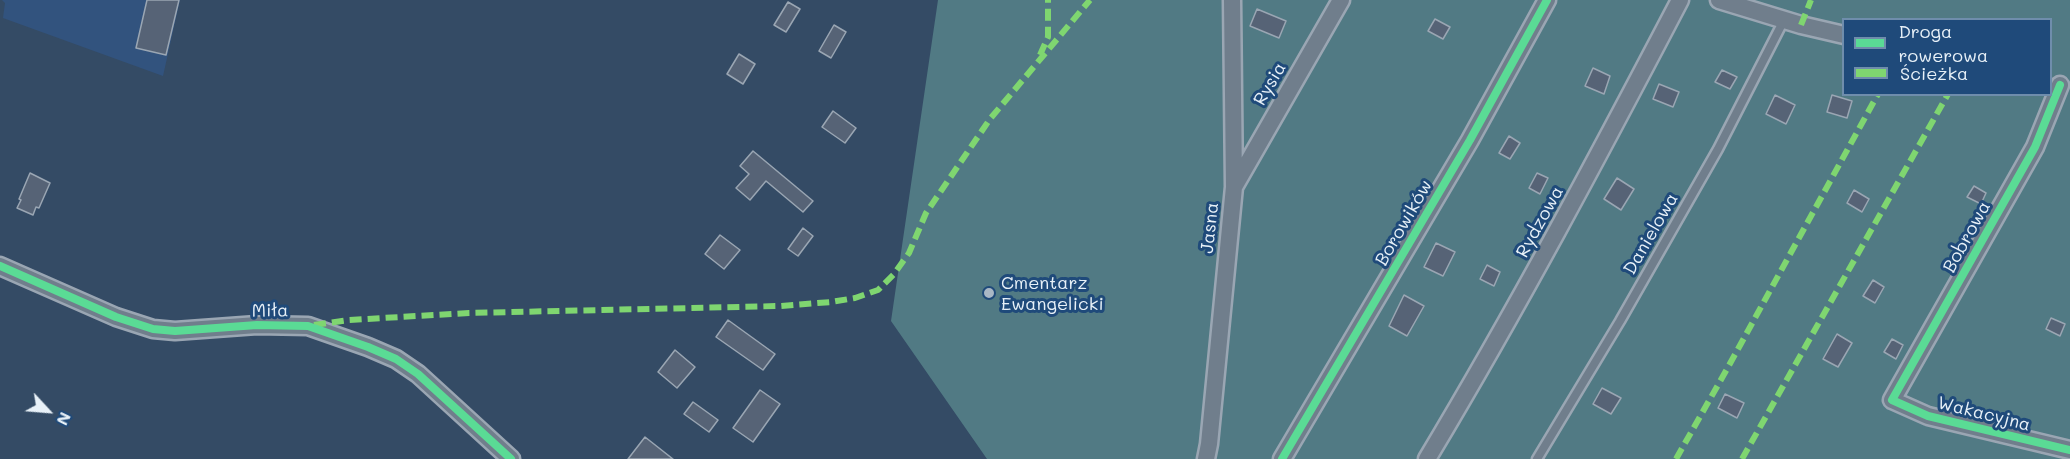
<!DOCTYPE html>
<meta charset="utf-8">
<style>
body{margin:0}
#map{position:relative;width:2070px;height:459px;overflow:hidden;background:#344b65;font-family:Mali,sans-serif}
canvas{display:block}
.legend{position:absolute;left:1842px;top:18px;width:210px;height:78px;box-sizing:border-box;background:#1f4a7a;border:2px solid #6f8dac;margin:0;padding:8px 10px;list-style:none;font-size:18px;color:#e8f1f8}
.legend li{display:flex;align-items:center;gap:12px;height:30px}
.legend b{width:30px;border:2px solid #6f8dac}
.north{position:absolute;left:18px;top:381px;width:60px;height:60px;-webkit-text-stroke:4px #1f4a7a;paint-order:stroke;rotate:116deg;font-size:16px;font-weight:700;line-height:24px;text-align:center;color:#e8f1f8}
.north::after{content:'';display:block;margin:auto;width:21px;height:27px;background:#e8f1f8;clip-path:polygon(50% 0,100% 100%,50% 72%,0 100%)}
</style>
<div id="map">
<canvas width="2070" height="459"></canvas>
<ul class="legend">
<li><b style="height:8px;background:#5adb95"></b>Droga rowerowa</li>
<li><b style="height:8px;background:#7fd670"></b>Ścieżka</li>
</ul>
<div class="north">N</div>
</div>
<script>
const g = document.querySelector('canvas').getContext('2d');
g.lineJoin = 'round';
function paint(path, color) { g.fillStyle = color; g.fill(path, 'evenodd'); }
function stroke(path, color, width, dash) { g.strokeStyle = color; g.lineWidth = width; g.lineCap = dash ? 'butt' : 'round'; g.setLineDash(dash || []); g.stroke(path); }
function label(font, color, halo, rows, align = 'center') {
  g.font = font + ' Mali,sans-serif'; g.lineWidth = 6; g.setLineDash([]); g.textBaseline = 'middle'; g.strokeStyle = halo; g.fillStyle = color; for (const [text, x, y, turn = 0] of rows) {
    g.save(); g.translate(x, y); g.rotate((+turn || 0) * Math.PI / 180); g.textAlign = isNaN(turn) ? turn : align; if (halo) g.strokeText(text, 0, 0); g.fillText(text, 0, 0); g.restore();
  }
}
paint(new Path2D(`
 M2 0H180L163 76 3 18 5 3Z`), '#32537e');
paint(new Path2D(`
 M938 0H2070V459H987L891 321ZM1844 20H2050V94H1844Z`), '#517a84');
const building = new Path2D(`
 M147 0H179L166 55 136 48Z
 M788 2 800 9 786 32 774 25Z
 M1257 9 1286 21 1279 38 1250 26Z
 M1435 19 1450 27 1443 39 1428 31Z
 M834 25 846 32 831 58 819 51Z
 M739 54 755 64 743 84 727 74Z
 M1593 68 1610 76 1604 94 1585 86Z
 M1722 70 1737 77 1730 89 1715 82Z
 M1659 84 1679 92 1673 107 1653 99Z
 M1775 95 1795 105 1786 124 1766 114Z
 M1832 95 1852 101 1847 118 1827 112Z
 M833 111 856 128 845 143 822 127Z
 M1509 136 1520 143 1510 159 1499 153Z
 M753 151 813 201 803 212 766 181 750 200 736 188 749 174 740 166Z
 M30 173 50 183 39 208 36 207 33 215 17 208 21 200 19 199Z
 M1537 173 1548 178 1540 194 1529 188Z
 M1617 178 1634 189 1621 210 1604 199Z
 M1974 186 1986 193 1981 204 1967 197Z
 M1854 190 1869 199 1862 212 1847 203Z
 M803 228 813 236 798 256 788 249Z
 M720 235 740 250 724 269 705 254Z
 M1436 243 1455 252 1443 276 1424 267Z
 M1487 265 1500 272 1494 286 1480 279Z
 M1873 280 1884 287 1875 303 1863 296Z
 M1404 295 1424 306 1407 336 1389 326Z
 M2051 318 2065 324 2060 336 2046 329Z
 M728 320 775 354 763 370 716 337Z
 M1837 334 1852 343 1838 367 1823 359Z
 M1892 339 1903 345 1896 359 1884 352Z
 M675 350 695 367 677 388 658 372Z
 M1602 388 1621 398 1611 414 1593 404Z
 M760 390 780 404 753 442 733 428Z
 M1725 394 1744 403 1737 418 1718 408Z
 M693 402 718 420 709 432 684 414Z
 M645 437 673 459H628Z`);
paint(building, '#566376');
stroke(building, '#9aa6b3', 1.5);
const lane = new Path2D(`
 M1537 459 1620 321 1718 149 1784 20`);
const street = new Path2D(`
 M1719 0 1801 25 1844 35
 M2060 85 2035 147 1892 400 1928 416 2070 450
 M1234 187 1341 0
 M0 266 116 317 153 329 175 331 257 325 308 326 368 347 396 359 418 374 511 459
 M1206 459 1209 444 1234 187 1232 0
 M1282 459 1470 140 1547 0
 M1427 459C1517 309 1599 155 1680 0`);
stroke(lane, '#9aa6b3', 13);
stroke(street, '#9aa6b3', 21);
stroke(lane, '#707e8c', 8);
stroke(street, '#707e8c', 16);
stroke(new Path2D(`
 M1801 25 1811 0
 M1040 55 1048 37V0
 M314 325 349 320 469 313 780 306 831 302 855 298 878 290 894 274 909 253 926 213 990 119 1090 0
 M1676 459 1727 369 1878 94
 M1742 459 1948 94`), '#7fd670', 6, [12, 6]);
stroke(new Path2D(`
 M2060 85 2035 147 1892 400 1928 416 2070 450
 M0 266 116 317 153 329 175 331 257 325 308 326 368 347 396 359 418 374 511 459
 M1282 459 1470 140 1547 0`), '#5adb95', 8);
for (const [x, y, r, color] of [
 [989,293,6,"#a9b7c5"]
]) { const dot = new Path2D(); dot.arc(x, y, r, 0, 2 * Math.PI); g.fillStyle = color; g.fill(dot); stroke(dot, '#1f4a7a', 2); }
label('18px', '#e8f1f8', '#1f4a7a', [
 ["Rysia",1270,84,-60],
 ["Rydzowa",1540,222,-61],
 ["Borowików",1404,223,-60],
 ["Jasna",1210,228,-84],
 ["Danielowa",1651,234,-60],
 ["Bobrowa",1967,237,-61],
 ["Miła",270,311,-1],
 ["Wakacyjna",1984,414,14]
]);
label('18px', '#e8f1f8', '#1f4a7a', [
 ["Cmentarz",1001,283],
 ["Ewangelicki",1001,304]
], 'left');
</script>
